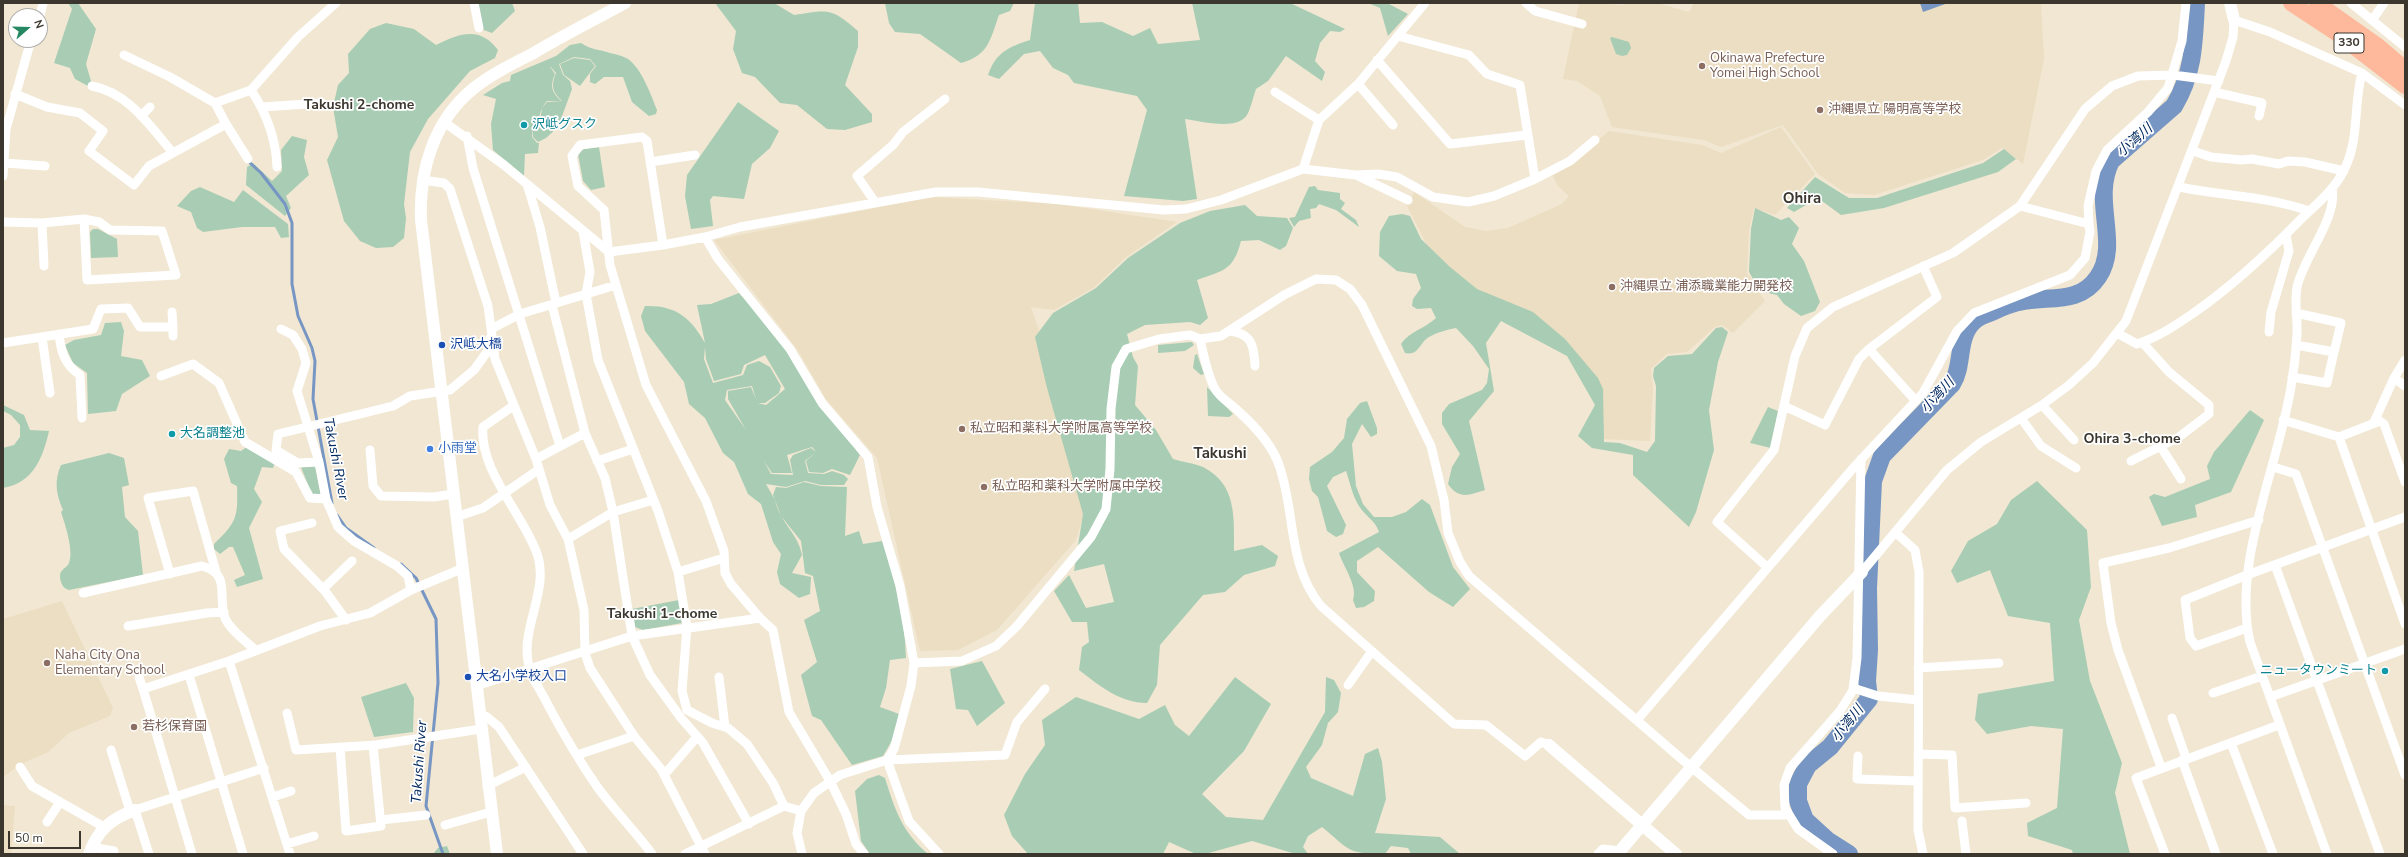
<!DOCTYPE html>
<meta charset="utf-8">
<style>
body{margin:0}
#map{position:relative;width:2408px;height:857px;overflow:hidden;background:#f1e7d2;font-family:"Nunito Sans",sans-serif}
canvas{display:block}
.frame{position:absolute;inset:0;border:4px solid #3b372f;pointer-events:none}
.north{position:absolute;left:8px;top:8px;width:40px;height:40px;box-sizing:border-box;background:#fff;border:1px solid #b1afac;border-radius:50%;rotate:70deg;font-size:11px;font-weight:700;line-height:16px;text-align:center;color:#3b372f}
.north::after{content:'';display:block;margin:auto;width:14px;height:18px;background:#258862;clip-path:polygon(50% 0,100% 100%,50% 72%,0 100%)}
.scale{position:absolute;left:8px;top:831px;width:73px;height:18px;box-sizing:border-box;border:2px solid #3b372f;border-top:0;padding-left:5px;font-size:12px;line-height:14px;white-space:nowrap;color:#3b372f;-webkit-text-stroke:3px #fff;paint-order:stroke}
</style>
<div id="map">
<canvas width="2408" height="857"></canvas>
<div class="frame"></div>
<div class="north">N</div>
<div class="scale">50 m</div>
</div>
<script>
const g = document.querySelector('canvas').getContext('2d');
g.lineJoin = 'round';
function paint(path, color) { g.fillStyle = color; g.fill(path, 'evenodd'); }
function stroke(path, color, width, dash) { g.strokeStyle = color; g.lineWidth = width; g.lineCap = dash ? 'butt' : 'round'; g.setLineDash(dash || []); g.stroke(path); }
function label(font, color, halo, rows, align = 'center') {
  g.font = font + ' "Nunito Sans","Noto Sans JP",sans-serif'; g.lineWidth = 3.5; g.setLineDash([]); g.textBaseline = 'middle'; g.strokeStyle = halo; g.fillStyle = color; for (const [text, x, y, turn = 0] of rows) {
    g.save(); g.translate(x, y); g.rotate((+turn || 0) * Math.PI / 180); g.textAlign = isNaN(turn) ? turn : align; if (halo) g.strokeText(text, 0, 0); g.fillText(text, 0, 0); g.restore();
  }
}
paint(new Path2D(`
 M1579 3 1624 5 1625 3H1657L1689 12 1694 3H2041L2044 59 2023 164 2002 148 1983 160 1874 195 1845 193 1818 174 1783 125 1721 147 1704 140 1612 127 1600 96 1577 81 1563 79Z
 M1781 127 1815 174 1775 215 1754 208 1749 230 1747 273 1765 301 1733 333 1722 325 1715 327 1687 352 1667 354 1651 369 1653 388 1650 441 1601 439 1600 398 1558 342 1438 267 1407 206 1414 192 1465 227 1486 231 1508 228 1562 204 1569 196 1558 186 1552 174 1570 164 1609 131 1702 145 1721 153Z
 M930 197 1058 204 1177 222 1125 258 1095 287 1054 310 1031 307 1092 488 1076 540 997 630 958 650 920 651 877 458 826 399 797 349 714 240Z
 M62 601 113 708 110 716 69 733 48 752 23 763 3 777V619Z
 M3 805 15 806 11 854H3Z`), '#ecdec2');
paint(new Path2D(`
 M68 3H78L96 29 86 64 91 81 88 86 75 79 70 68 54 63 72 9Z
 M478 3H512L515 11 492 33 481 29Z
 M715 3H774L794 15C829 10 830 7 858 31V47L845 85 872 114V122L845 130 827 129 797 105 780 103 755 77 742 73 733 49 736 31Z
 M885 3H1014L1010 11 999 15C990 40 989 55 961 63L920 34 895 32 889 23Z
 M1035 3H1078L1080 23 1102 22 1133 36 1150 28 1158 44 1200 40 1192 3H1290L1345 29 1340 32 1330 31 1320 43 1315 61 1325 72 1322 81 1286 56 1268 81 1256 89C1253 97 1251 108 1247 115 1237 131 1200 121 1185 119L1197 199 1183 201 1124 196 1147 110 1137 96 1074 83 1068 75 1053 68 1040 51 1024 54 999 79 988 75C996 52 1009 47 1030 40Z
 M1368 3H1387L1408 14 1388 36 1380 8Z
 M386 23 414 29 436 45C460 33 480 26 498 50L495 58 470 71 428 119 410 152 404 204 406 218 404 238 393 247 376 248 360 241 344 221 327 160 338 137 333 107 338 85 349 73 348 54 370 29Z
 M1612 37 1629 42 1631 48 1627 55 1622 56 1616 54 1610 38Z
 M581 43C591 50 599 49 610 53 615 54 623 56 628 59 642 69 651 95 657 110L656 114 649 116 632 102 623 77H604L595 84 590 82V74L596 66 590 59 574 57 559 64 563 75 570 81 572 89 558 127 546 138 538 142 533 137 532 128 540 122 542 108 547 102 562 101C552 91 551 86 556 73L549 65 555 74C550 86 551 91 561 101H547C537 112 543 118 532 128V137L537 143H539L538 153 525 154 524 176 493 150 491 124 496 99 483 95 502 83 510 81 511 75 556 56 570 45Z
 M574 58 590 60 595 66 580 86 564 75 560 64Z
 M738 102 779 131 770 148 752 164 744 199 713 196 710 200 713 226 691 229 685 196 687 175Z
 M292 136 307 140 304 157 309 175 286 196 291 208 285 216 246 185 247 167 253 163 272 181 282 171 281 150Z
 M599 147 605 187 591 190 583 181 578 154 584 149Z
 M2004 149 2016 159 1998 172 1884 208 1841 215 1818 198 1794 212 1787 208 1815 177 1849 198H1877L1983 163Z
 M1315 186 1318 190 1340 193V199L1345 203 1341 209 1356 220 1359 227 1336 210 1319 204 1316 208 1310 209 1311 218 1299 221 1294 227 1289 218 1295 217 1309 187Z
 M200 187 234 202 243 190 288 224 289 237 281 238 275 227H242L203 232 197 228 191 212 177 206 191 191Z
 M1245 205 1257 216 1287 218 1293 228 1286 246 1280 250 1259 240 1241 241C1233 271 1224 270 1197 280L1208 318 1200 325 1190 322 1145 325 1127 334 1133 357 1138 366 1135 405 1156 430 1173 459C1182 462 1194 463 1203 467 1237 484 1234 518 1234 551L1262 545 1278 556 1275 566 1244 575 1225 592 1203 595 1160 645 1157 685 1147 703C1120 703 1100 686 1079 670L1082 647 1089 642 1087 622H1072L1054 591 1069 575 1086 608 1114 602 1104 564 1074 571 1083 514 1047 388 1035 337 1053 313 1096 288 1128 258 1180 223 1210 211Z
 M1755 208 1781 220 1789 217 1799 228 1792 244 1804 261 1820 302 1815 311 1801 316 1784 304 1777 295 1760 291 1749 272 1751 229Z
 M1402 214 1410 216 1421 239 1450 267 1477 289 1533 312 1565 339 1598 378 1603 389 1604 442 1620 443 1647 452 1655 441 1656 386 1653 376 1654 368 1668 356 1692 354 1716 328 1722 327 1728 332 1718 362 1709 410 1714 450 1696 512 1689 527 1633 475V455L1592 448 1578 436 1595 405 1567 356 1501 321 1486 343 1494 391 1469 421 1485 490C1469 495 1459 500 1448 484L1452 467 1460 454 1442 424V413L1449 404 1482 390 1487 383 1489 369 1473 346 1456 328C1446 330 1438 332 1429 337 1419 343 1419 356 1405 353L1401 344C1410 331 1424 329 1436 318L1431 308 1417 309 1412 306 1413 299 1421 288 1416 274 1397 271 1379 256 1380 232 1389 216Z
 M93 229H98L117 239 118 257 91 258 90 232Z
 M739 293 765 321 860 455 850 475 832 469 823 473 809 472 806 461 816 452 812 447 787 455 792 473H772L764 461 771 474 793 475 790 460 793 455 811 448 816 452 805 461 808 473 824 474 832 471 844 475 848 479 844 485H821L805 481 786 487 766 484 775 500 773 495 776 487 786 488 804 482 821 486 847 487 845 536 859 531 863 544 882 541C895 580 905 616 906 658L890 660 886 688 880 707 899 714 894 737 883 756 852 765 821 720 812 716 801 675 817 662 804 620 820 611 813 576 805 573 801 541 781 516 775 500C780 523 798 533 802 555L792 573 811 577 810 594 799 598 780 584 777 572 781 554 773 542 761 504 748 494 734 462 723 453 705 418 689 404 684 382 645 331 641 316 645 306C676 305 691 318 705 343L697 305 711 304ZM705 347 706 359 714 381 741 374 744 365 765 355 785 389 766 405 758 403H765L779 393 781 386 770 367 759 361 747 365 743 375 713 383 704 359ZM752 386 756 399 751 387 728 391V399L746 430 725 400 727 390Z
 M121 322 124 331 121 356 142 360 150 376 122 394 116 411 88 414 87 373 73 363 65 345 74 340 101 335 105 323Z
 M1192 342 1194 345 1185 351 1158 353V345Z
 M1197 354 1204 374 1201 375 1193 368 1195 355Z
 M1207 387 1233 414 1229 417 1208 416Z
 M1367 401 1377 428V434L1371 437 1362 424 1352 444 1356 486 1363 504 1374 517H1392L1406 512 1422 499 1430 505 1453 567 1470 589 1453 607 1429 592 1378 547 1357 561V572L1375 591 1374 601 1364 607 1356 608 1353 600C1358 586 1344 568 1339 553L1379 532C1376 521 1365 516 1359 506 1352 495 1350 482 1346 471L1333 477 1327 486 1346 525 1343 534 1336 537 1327 531 1318 497 1312 491 1309 479 1310 467 1332 452 1344 438 1347 419 1360 403Z
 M3 405 24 415 30 430 49 431C43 458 33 483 3 488V448L14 445 20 437V425L11 415 3 411Z
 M1768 407 1778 411 1771 448 1750 443Z
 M2250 410 2264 420 2231 492 2195 505 2197 517 2162 526 2149 497 2154 494 2165 497 2210 479 2207 466 2214 452Z
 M248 446 275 462 273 468 262 467 254 489 262 502 249 528 263 579 237 587 234 580 245 575 233 547H229L220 554 214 549V544C237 522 238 517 237 486L231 483 224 459 229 449 241 451Z
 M109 453 124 458 129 485 122 487 125 517 138 531 143 575 69 590C63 589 60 582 60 576 60 569 67 568 69 563 74 551 65 524 61 512L63 510C56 494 54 481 61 465Z
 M315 466 321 496 312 495 301 467Z
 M2037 481 2087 530 2091 587 2079 620 2090 681 2122 763 2115 793 2130 854H2073L2072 850 2028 836 2027 823 2057 808 2063 729 2031 726 1987 734 1975 720 1978 694 2054 681 2050 623 2008 616 1990 570 1957 583 1951 571 1968 541 1997 524 2011 500Z
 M679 600 682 623 643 630 635 627 632 609Z
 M982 661 1005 703 977 726 968 710 956 709 950 669Z
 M1235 677 1271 704 1244 751 1202 794 1226 817 1263 820 1325 712 1326 677 1334 680 1341 693 1338 712 1328 723 1322 745 1306 767 1311 778 1353 796 1365 754 1378 748 1382 762 1386 799 1375 833 1440 837 1460 854H1411L1408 848 1391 846 1385 854C1347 854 1350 850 1322 827L1308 836 1303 847 1308 854H1296L1252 841 1205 854H1196L1169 842 1163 854H1028L1012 836 1004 815 1025 774 1045 745 1042 720 1076 697 1139 719 1165 705 1175 725 1189 736Z
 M406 683 414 698 413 732 374 737 361 697Z
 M879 775 885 778C895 810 902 832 928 854H870L861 841 855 791 867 779Z
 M447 846 450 854H433L438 848Z`), '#a8cdb4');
paint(new Path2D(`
 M1920 3H1948L1923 12Z`), '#7796c3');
stroke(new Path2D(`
 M248 161 261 173 285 204 292 223V284L298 316 312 348 315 361 313 399 332 503
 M337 515 346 528 374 548
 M401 564 416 578 436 619 438 683 426 806 443 854`), '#7796c3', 3);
stroke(new Path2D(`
 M1849 854 1827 840 1805 820 1798 801V784L1808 765 1830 747 1869 699 1867 681 1869 650 1868 588 1873 481 1882 456 1952 384C1964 365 1956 339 1973 322 1978 317 1986 314 1992 312 2002 307 2013 303 2024 301 2051 296 2080 304 2098 277 2121 243 2091 201 2111 161L2174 106C2194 73 2194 41 2196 3`), '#7796c3', 18);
stroke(new Path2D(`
 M474 3 479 28
 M1526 3 1535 11 1582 24
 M2351 3 2405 47
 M40 16 43 3
 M2373 19 2384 3
 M1398 36 1469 55 1487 74 1520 85 1535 179
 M124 55 170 77 215 103
 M1377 60 1450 144 1527 135
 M1358 84 1393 125
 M92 86C129 93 150 126 173 153
 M251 90C267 114 276 139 277 167
 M1275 92 1319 120
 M2214 92 2262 103 2259 116
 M15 94 47 107 80 113 103 131 89 151 134 185 149 166 226 124 215 103 251 90 298 37 336 3
 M262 107 322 103
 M141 116 150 107
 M444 122 504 165 609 252 663 245 705 237 740 227 936 192H978L1164 210 1186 209 1221 200 1303 169 1356 175 1378 174 1397 177 1433 197 1468 202 1494 196 1535 179 1570 161 1595 140
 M226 124 248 159
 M467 136 473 168 560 446
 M2193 151 2211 157 2241 160 2252 159 2279 164 2288 161 2305 162 2344 171
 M650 162 695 155
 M5 163 45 166
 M1303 169 1319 120 1358 84 1425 3
 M3 176 6 129 31 40
 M1358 176 1408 200
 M422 180 444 183 450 189 488 306 495 359 536 459 550 505 568 539 584 610 585 653 590 668 634 736 661 769 705 854
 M527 184 540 227 556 303
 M2179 187C2223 196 2267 196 2309 211
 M875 202 857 176 893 145 903 132 945 99
 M3 222 42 223 84 219 99 222 110 230 162 231 176 275 87 280 84 219
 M42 223 44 266
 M2089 224 2088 206 2096 171 2107 150 2148 112 2168 88 2182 41 2186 3
 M583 231 590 272 586 294 598 360 658 511 678 572 687 627 682 691 687 710 712 723 728 728 747 744 773 783 784 806
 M705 237 718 259 790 349 822 403 868 457 877 507 900 586 914 663 911 686 894 749 887 760
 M663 245 647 141 642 137 580 145 572 156 578 186 604 210 610 265 646 385 706 501 724 551 725 573 731 584 760 618
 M552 305 585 433 605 478 613 512 632 636 650 675 681 718 703 743 749 824
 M172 312 173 327
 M2296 313 2341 323 2334 352
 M281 329 293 335 302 349 306 363 297 391 319 462 326 499 338 527 354 541 397 566 408 576 411 590
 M491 329 520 314 616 285
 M1229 331C1252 333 1254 346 1255 366
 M2269 332 2271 312 2289 251 2286 235
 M2117 333 2137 344C2159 337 2176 325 2195 312 2235 284 2268 253 2302 218 2317 204 2335 189 2344 170 2360 139 2353 105 2362 73
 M59 334C61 352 64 364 80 375L82 418
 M42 337 50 393
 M1200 339C1204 356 1207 374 1215 389 1220 398 1230 403 1237 410 1253 424 1272 445 1279 465 1296 513 1287 565 1321 606L1454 724 1486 725 1525 756 1541 742 1549 745
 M3 343 93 329 101 309 128 308 140 327H173V336
 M1869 349 1915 400
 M161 376 193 364 219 383 245 442 296 472 310 498 326 499
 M2292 377 2327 383 2334 352 2296 345
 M2394 378 2405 386
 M2042 405 2074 440
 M513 406 483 427C479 469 521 512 536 551 552 590 517 630 530 670 534 682 543 694 548 705 563 733 580 762 598 788 615 811 635 831 652 854
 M1784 406 1825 425 1859 359 1869 349 1937 297 1923 266
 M2021 418 2041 446 2076 468
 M2283 420 2339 437 2380 421 2384 424 2405 482
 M2374 422 2394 378 2405 360
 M2339 437 2405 624
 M2161 447 2181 479
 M370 450 373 486 381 496 434 497 453 494
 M536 459 585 433
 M597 461 633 449
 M2131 461 2179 437 2209 414V405L2169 372 2142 342
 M319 462 298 463 276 450 278 434 393 406 410 396 450 390 474 370 487 352 490 338
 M2273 467 2296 474 2405 775
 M456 517 483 508 538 470
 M312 523 280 531 284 549 325 591 346 620
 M1895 532 1915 550 1919 572 1918 830 1923 854
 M568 539 613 512 653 500
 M2275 565 2380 854
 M1767 567 1717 522 1774 450 1795 356 1807 328 1833 307 1953 253 2020 206 2085 109 2112 86 2138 76 2173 75 2219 81
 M678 572 724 558
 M1862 572 1947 470 1981 442 2042 405 2069 385 2093 363 2126 321 2226 61 2233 37 2234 20 2270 32 2362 73 2405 105
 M170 574 148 498 193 491 216 572
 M323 589 352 561
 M83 593 202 566C232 574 217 597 225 618 230 630 246 641 255 650
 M128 626 207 613 224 612
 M2247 628 2196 646 2190 638 2185 600 2247 575 2405 517
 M229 661 290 854
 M914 663 962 661 996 646 1017 626 1091 537 1106 509 1110 469 1111 409 1116 367 1126 349 1159 339 1190 335 1200 339 1221 336 1284 295 1316 279 1336 280 1350 289 1362 305 1431 446 1444 500 1448 533 1460 562 1469 576 1684 761 1749 815H1789
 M1918 668 1999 663
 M189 675 243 854
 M139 677 143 689
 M719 677 725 727
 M1348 685 1372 651
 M476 686 632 636 760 618 773 630 789 712 830 781 846 814 856 844 864 854
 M1853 688 1878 696 1918 700
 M2213 693 2262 676
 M2270 697 2405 649
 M287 713 296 750 376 745 481 729
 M479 714 487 717 499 727 583 854
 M2172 718 2186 758
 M1637 720 1855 466 1923 393 1957 331 1974 313 2070 275 2085 258 2090 232 2089 224 2020 206
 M2231 743 2273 854
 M340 747 346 831 381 826 373 745
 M111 750 130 811
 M1918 754 1952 755 1955 808 2026 803
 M577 755 634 736
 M1858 756 1857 779 1918 781
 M887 760 909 821 939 854
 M2182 760 2216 854
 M20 767 32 786 104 827
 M2161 767 2118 650 2111 623 2103 563 2169 548 2259 520
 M664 775 697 737
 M487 786 526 767
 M273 797 291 791
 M381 820 426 815
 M1962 821 1966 854
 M47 822 60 802
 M445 825 491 812
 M287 844 314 836
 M91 847 114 851
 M149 854 135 810 264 768
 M192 854 143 689 229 661 320 626 370 613 411 590 461 569
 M685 854 784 806 801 811
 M802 854 797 833 801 811 814 793 840 775 887 760 1005 755 1017 722 1045 689
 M1598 854 1603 849 1620 851
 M1833 854 1798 829 1785 808 1784 785 1790 768 1840 711 1853 690 1857 658 1861 459
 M2165 854 2136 778 2279 725
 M2327 854 2250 642C2232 563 2278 467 2291 387 2294 370 2296 353 2297 335 2298 320 2294 303 2297 287 2304 256 2338 218 2332 188`), '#fff', 9);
stroke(new Path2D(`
 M2230 3 2234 20
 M1549 745 1676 854
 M1620 851 1820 616 1862 572
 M89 854C98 830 110 819 135 810
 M497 854 421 220C419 170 434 120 474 88 492 74 512 64 532 54 562 36 594 20 625 3`), '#fff', 12);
stroke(new Path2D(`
 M2291 3 2335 32 2405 86
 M2317 3 2378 46 2405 69`), '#feb89b', 16);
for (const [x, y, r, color] of [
 [1702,66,4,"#8d6e63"],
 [1820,110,4,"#8d6e63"],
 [524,125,4,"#0f9aa8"],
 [1612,287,4,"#8d6e63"],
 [442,345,4,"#1a4fb4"],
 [962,429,4,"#8d6e63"],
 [172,434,4,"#0f9aa8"],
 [430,449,4,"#3f7fe0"],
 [984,487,4,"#8d6e63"],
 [47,663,4,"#8d6e63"],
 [2385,671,4,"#0f9aa8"],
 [468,677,4,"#1a4fb4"],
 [134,727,4,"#8d6e63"]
]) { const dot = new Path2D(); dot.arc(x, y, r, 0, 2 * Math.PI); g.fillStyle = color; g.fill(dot); stroke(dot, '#fff', 1.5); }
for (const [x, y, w] of [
 [2349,43,30]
]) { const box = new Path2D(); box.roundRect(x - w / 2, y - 10, w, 20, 3); g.fillStyle = '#fff'; g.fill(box); stroke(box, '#3b372f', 1); }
label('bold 12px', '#3b372f', null, [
 ["330",2349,43]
]);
label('13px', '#785e54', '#fff', [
 ["Okinawa Prefecture",1710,59],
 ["Yomei High School",1710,74],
 ["沖縄県立 陽明高等学校",1828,110],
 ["沖縄県立 浦添職業能力開発校",1620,287],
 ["私立昭和薬科大学附属高等学校",970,429],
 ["私立昭和薬科大学附属中学校",992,487],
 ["Naha City Ona",55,656],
 ["Elementary School",55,671],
 ["若杉保育園",142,727]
], 'left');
label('13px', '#0d838f', '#fff', [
 ["沢岻グスク",532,125],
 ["大名調整池",180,434],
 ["ニュータウンミート",2377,671,"right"]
], 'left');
label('13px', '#164399', '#fff', [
 ["沢岻大橋",450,345],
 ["大名小学校入口",476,677]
], 'left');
label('13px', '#366cbe', '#fff', [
 ["小雨堂",438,449]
], 'left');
label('bold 14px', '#3b372f', '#fff', [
 ["Takushi 2-chome",359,106],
 ["Ohira 3-chome",2132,440],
 ["Takushi 1-chome",662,615]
]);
label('italic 14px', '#022a60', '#fff', [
 ["小湾川",2135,141,-41],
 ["小湾川",1938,396,-48],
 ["Takushi River",335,459,79],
 ["小湾川",1848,724,-51],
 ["Takushi River",420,762,-86]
]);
label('bold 15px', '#3b372f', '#fff', [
 ["Ohira",1802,199],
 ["Takushi",1220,454]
]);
</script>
